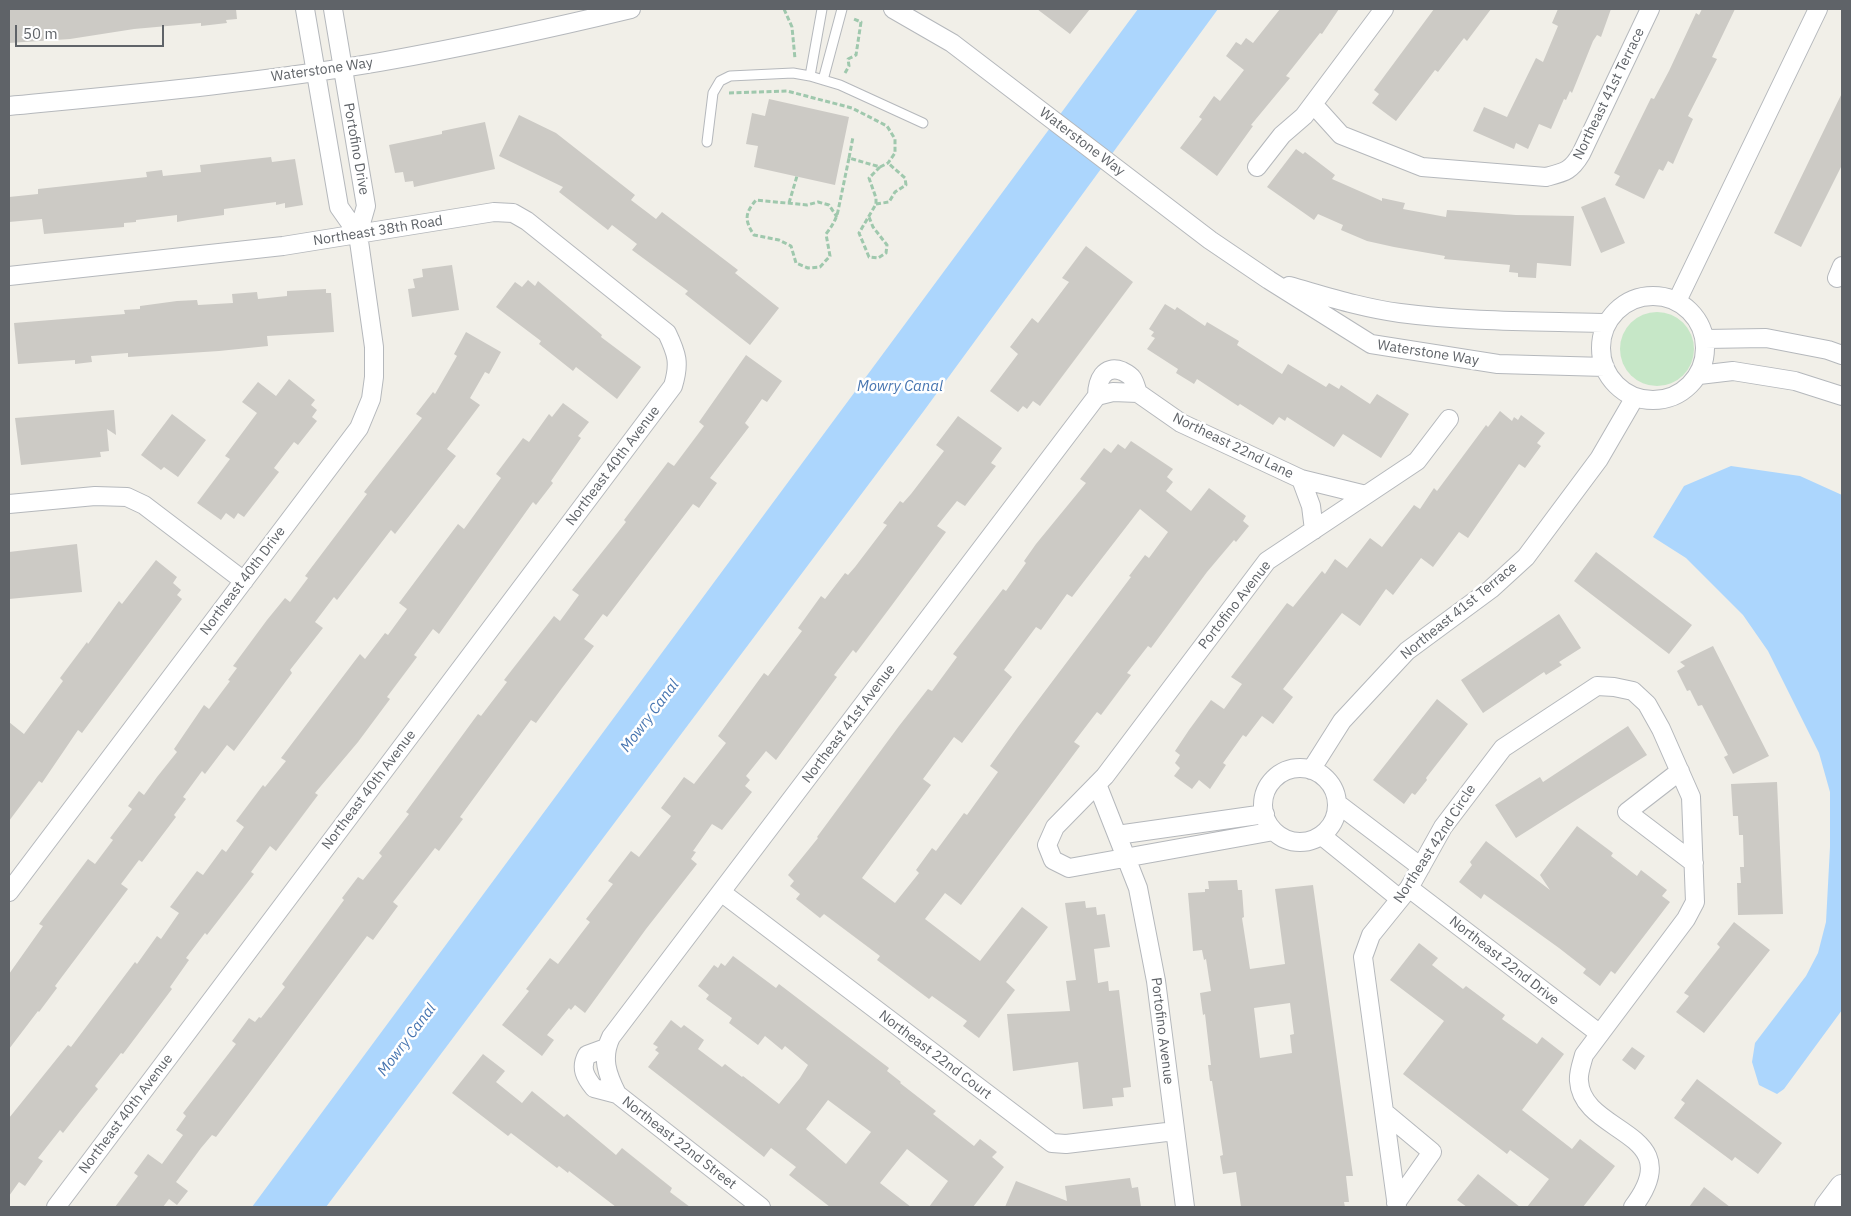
<!DOCTYPE html>
<style>
body{margin:0}
#map{position:relative;width:1851px;height:1216px;overflow:hidden;background:#f1efe8;font-family:"IBM Plex Sans",sans-serif}
canvas{display:block}
.frame{position:absolute;inset:0;border:10px solid #5f6368;pointer-events:none}
.scale{position:absolute;left:15px;top:25px;width:149px;height:22px;box-sizing:border-box;border:2px solid #5f6368;border-top:0;padding-left:6px;font-size:15px;line-height:18px;white-space:nowrap;color:#5f6368;-webkit-text-stroke:4px #fff;paint-order:stroke}
</style>
<div id="map">
<canvas width="1851" height="1216"></canvas>
<div class="frame"></div>
<div class="scale">50 m</div>
</div>
<script>
const g = document.querySelector('canvas').getContext('2d');
g.lineJoin = 'round';
function paint(path, color) { g.fillStyle = color; g.fill(path, 'evenodd'); }
function stroke(path, color, width, dash) { g.strokeStyle = color; g.lineWidth = width; g.lineCap = dash ? 'butt' : 'round'; g.setLineDash(dash || []); g.stroke(path); }
function label(font, color, halo, rows, align = 'center') {
  g.font = font + ' "IBM Plex Sans",sans-serif'; g.lineWidth = 5; g.setLineDash([]); g.textBaseline = 'middle'; g.strokeStyle = halo; g.fillStyle = color; for (const [text, x, y, turn = 0] of rows) {
    g.save(); g.translate(x, y); g.rotate((+turn || 0) * Math.PI / 180); g.textAlign = isNaN(turn) ? turn : align; if (halo) g.strokeText(text, 0, 0); g.fillText(text, 0, 0); g.restore();
  }
}
paint(new Path2D(`
 M1620 349a37 37 0 1 1 74 0a37 37 0 1 1-74 0Z`), '#c6e7c7');
paint(new Path2D(`
 M1138 9H1218L923 412 326 1207H252Z
 M1731 466 1800 476 1842 495V1010L1784 1089 1777 1094 1759 1085 1752 1062 1755 1043 1806 976 1818 953 1826 922 1830 847V792L1819 753 1768 651 1743 615 1686 558 1653 537 1684 486Z`), '#acd6fd');
paint(new Path2D(`
 M9 9H236L237 19 226 20 227 23 201 26V23L134 29 70 39 9 43Z
 M1037 9H1090L1070 34Z
 M1280 9H1339L1322 34 1320 33 1286 76 1290 78 1251 125 1253 126 1217 176 1180 148 1202 119 1199 117 1214 96 1220 101 1244 70 1226 56 1236 42 1241 45 1246 38 1253 43Z
 M1434 9H1491L1467 41 1464 38 1438 72 1435 70 1396 121 1372 103 1379 94 1374 90Z
 M1558 9H1611L1601 37 1597 35 1593 41 1572 93 1570 91 1566 100 1564 99 1551 129 1539 124 1528 149 1516 143 1514 149 1473 131 1484 107 1507 117 1536 58 1543 62 1558 26 1552 23Z
 M1702 9H1735L1712 57 1717 59 1688 116 1693 119 1680 148 1673 164 1668 161 1663 171 1659 169 1644 199 1615 185 1620 176 1614 173 1651 98 1654 99 1669 71 1696 13 1699 15Z
 M1842 93V165L1801 247 1774 233Z
 M769 99 849 117 835 185 754 167 758 146 746 144 752 113 765 116Z
 M519 115 556 133 635 195 631 200 656 219 662 212 738 270 735 273 779 308 750 345 685 294 688 291 632 250 637 244 612 225 608 230 559 192 563 187 499 156Z
 M485 122 495 169 414 187 413 181 405 182 403 172 395 173 389 145 442 134V131Z
 M1296 149 1303 154 1305 152 1335 175 1332 179 1382 201V198L1405 203 1403 209 1446 217 1447 210 1516 215 1574 216 1571 266 1537 263 1536 278 1518 277V273L1509 272 1510 265 1444 259 1445 256 1394 247 1367 241 1341 230 1343 225 1318 214 1314 220 1267 187Z
 M271 157 272 162 295 159 303 205 285 208V203L276 205V202L224 209V215L188 220 177 222V215L136 220V222L124 223V227L44 234 42 219 9 222V197L38 194V189L147 177 146 172 162 170 163 176 201 172 200 165Z
 M1605 197 1625 243 1601 253 1581 207Z
 M1086 246 1133 282 1040 406 1033 401 1027 409 1023 406 1018 412 990 391 1018 354 1010 347 1032 318 1038 323 1069 282 1062 278Z
 M452 265 459 310 412 317 408 289 415 288 413 279 423 277 422 269Z
 M528 280 535 286 538 281 602 335 601 337 641 367 617 399 576 367 573 371 539 344 541 341 496 307 515 282 522 287Z
 M326 289V293H331L334 332 267 336 268 346 219 351 128 357V353L91 356 92 362 75 364V360L18 364 14 323 125 314 124 310 140 309V306L177 301 197 300 198 305 233 303 232 294 257 292 258 299 287 296V291Z
 M1165 304 1175 310 1177 307 1205 326 1207 322 1239 341 1237 345 1282 374 1288 364 1326 387 1329 383 1339 389 1341 385 1370 404 1377 394 1409 414 1381 458 1343 434 1334 447 1287 417 1285 421 1279 417 1273 425 1240 404 1238 406 1197 379 1194 384 1176 373 1178 369 1147 349 1155 338 1151 336 1154 332 1149 329Z
 M466 332 501 352 489 374 485 372 470 398 480 405 447 449 456 456 395 534 391 530 337 600 334 597 315 622 323 628 290 670 292 673 234 751 227 745 205 774 202 771 183 797 186 799 174 815 176 817 142 862 139 860 121 884 128 889 55 986 57 988 39 1012 38 1011 9 1049V974L43 926 39 924 88 859 95 864 113 840 110 838 132 809 128 806 139 791 144 795 157 777 177 752 174 749 204 705 209 709 230 681 228 680 237 668 233 666 267 620 285 598 290 602 308 578 305 576 367 494 364 492 422 418 416 414 433 392 435 394 457 356 454 354Z
 M746 355 782 381 767 402 762 399 745 423 749 427 710 478 717 483 699 508 693 504 607 617 603 614 584 639 594 646 562 688 536 723 531 720 460 817 463 819 439 851 435 848 393 902 398 906 373 940 367 936 248 1095 216 1137 212 1135 201 1148 176 1182 188 1191 177 1205 169 1199 163 1207H115L138 1176 134 1173 148 1154 162 1164 183 1135 176 1130 186 1116 183 1113 236 1044 232 1041 249 1018 255 1022 259 1017 261 1018 285 987 282 984 344 900 342 898 358 877 363 880 382 856 379 853 409 814 406 812 478 714 481 716 507 682 504 680 554 616 560 621 579 595 572 590 626 522 624 520 668 462 674 466 704 426 699 422Z
 M289 379 315 400 311 405 317 410 312 417 317 421 298 445 294 442 274 468 279 472 244 517 238 513 234 519 226 513 221 520 197 503 230 459 225 456 257 413 242 402 258 382 276 396Z
 M563 403 589 422 578 436 581 438 551 481 553 483 536 505 533 502 439 634 433 629 414 655 417 657 387 697 390 699 358 742 315 793 318 795 276 851 270 846 251 872 254 874 207 935 205 933 186 958 189 960 170 987 172 989 123 1054 121 1053 95 1086 98 1089 81 1110 63 1133 60 1130 38 1158 43 1161 25 1186 19 1182 9 1196V1118L68 1045 71 1047 135 962 137 964 157 936 161 939 179 913 170 907 197 871 203 875 222 849 226 852 244 827 236 821 263 785 265 787 286 761 281 758 360 654 365 659 385 633 388 635 407 609 399 603 458 524 464 529 501 478 496 474 523 438 529 442 549 414 552 417Z
 M114 410 116 435 107 429 109 451 100 452 101 457 21 465 15 418Z
 M1500 411 1512 421 1514 417 1518 420 1521 415 1545 433 1537 443 1541 446 1525 468 1519 464 1468 538 1459 532 1433 567 1421 558 1393 595 1386 589 1360 626 1342 613 1283 689 1293 697 1273 724 1262 716 1246 737 1243 735 1223 763 1226 765 1210 789 1199 780 1192 789 1174 776 1180 768 1175 763 1180 755 1175 751 1189 730 1211 700 1224 709 1242 684 1231 677 1287 603 1293 607 1322 571 1325 574 1335 559 1347 568 1370 538 1382 547 1414 505 1420 509 1434 488 1437 491 1486 425 1488 427Z
 M172 414 206 440 178 477 164 467 161 470 141 455Z
 M958 416 1002 448 991 463 996 466 965 506 957 501 937 526 946 532 892 605 856 653 853 650 834 675 837 677 776 760 766 751 746 776 750 780 745 786 752 792 722 830 712 824 693 851 696 852 691 859 697 864 646 929 585 1013 575 1005 571 1010 569 1008 547 1035 554 1040 542 1056 502 1025 529 991 526 989 550 958 558 964 590 922 586 919 613 884 608 881 631 851 639 857 671 816 661 808 684 777 694 784 726 743 718 736 764 673 768 676 802 631 798 628 821 596 825 599 845 573 848 575 855 567 887 525 883 523 900 501 903 503 911 494 944 451 936 445Z
 M1131 441 1173 469 1167 477 1173 482 1166 491 1191 511 1209 488 1246 516 1243 521 1249 526 1236 542 1234 540 1207 572 1151 648 1148 646 1127 673 1131 675 1101 715 1097 712 1074 742 1080 746 961 905 945 893 925 919 980 961 1022 907 1048 927 1006 982 1015 990 979 1038 963 1026 967 1021 932 996 929 999 877 960 880 956 824 914 820 918 796 899 800 894 790 886 794 881 788 875 818 838 817 837 899 726 928 689 932 691 957 657 953 654 1003 589 1006 591 1026 563 1024 561 1036 544 1086 483 1080 479 1104 448 1111 453 1118 444 1125 449ZM1140 509 1168 532 1149 558 1145 555 1129 576 1131 577 1018 727 990 766 998 772 967 815 964 813 936 851 932 848 916 870 919 873 895 903 862 878 931 785 923 779 954 737 962 743 1012 677 1004 670 1036 627 1041 630 1067 594 1072 597Z
 M77 544 82 592 9 599V552Z
 M1596 552 1692 625 1669 654 1574 581Z
 M156 560 177 577 173 583 181 590 177 595 182 599 82 733 78 730 42 783 39 781 9 821V722L24 734 63 681 60 678 87 642 88 644 119 601 122 604Z
 M1559 614 1581 648 1559 662 1562 665 1546 675 1544 672 1483 713 1461 680Z
 M1713 646 1769 756 1733 774 1724 757 1728 755 1702 705 1698 706 1690 690 1687 691 1677 671 1685 666 1680 662Z
 M1437 699 1468 724 1426 778 1427 780 1415 795 1412 793 1404 804 1373 780Z
 M1628 726 1647 755 1516 838 1495 805 1540 777 1543 782Z
 M1777 782 1783 914 1738 915 1737 883H1741L1740 867H1744L1743 835H1739L1738 816H1733L1731 784Z
 M1577 826 1613 853 1611 856 1637 876 1641 870 1667 890 1662 896 1670 902 1615 974 1611 971 1600 986 1583 973 1586 969 1559 948 1484 894 1481 899 1459 882 1472 865 1470 862 1486 841 1550 890 1540 875Z
 M1237 880 1238 890H1242L1244 917 1242 918 1250 969 1285 964 1275 889 1313 885 1353 1176H1346L1349 1202H1344L1345 1207H1241L1236 1172 1223 1174 1220 1156 1223 1155 1212 1081H1210L1208 1065H1211L1205 1014 1203 1015 1200 993 1211 991 1206 959 1204 960 1202 950 1193 951 1188 893 1205 892V889H1209L1208 881ZM1290 1003 1294 1034 1290 1035 1292 1053 1260 1058 1254 1008Z
 M1085 901 1086 908 1096 907 1097 915 1105 914 1110 947 1094 949 1098 983 1108 981 1109 991 1119 990 1131 1087 1123 1088 1124 1097 1112 1098 1113 1106 1083 1109 1078 1062 1013 1071 1007 1014 1070 1011 1066 981 1076 980 1065 903Z
 M1734 922 1770 950 1704 1033 1676 1012 1689 996 1684 993 1720 947 1717 944Z
 M1419 943 1438 958 1432 965 1463 989 1466 986 1505 1015 1502 1019 1537 1044 1542 1037 1564 1054 1522 1110 1572 1149 1580 1139 1615 1166 1583 1207H1527L1549 1179 1510 1150 1507 1154 1403 1074 1444 1021 1390 980Z
 M733 956 776 988 779 984 889 1068 887 1071 901 1082 900 1083 936 1111 933 1114 974 1146 980 1139 997 1152 992 1157 1004 1167 973 1207H929L948 1181 907 1149 880 1183 911 1207H830L789 1175 796 1167 771 1148 764 1157 648 1067 659 1053 655 1050 658 1047 653 1044 671 1020 681 1028 684 1025 704 1040 698 1049 722 1067 725 1064 742 1077 743 1076 779 1104 800 1078 808 1065 785 1046 782 1050 765 1036 758 1045 729 1023 732 1018 706 999 709 995 698 986 714 965 718 968 721 963 725 966ZM828 1100 871 1132 846 1164 806 1129Z
 M1632 1047 1645 1056 1635 1070 1622 1060Z
 M483 1054 505 1071 496 1082 522 1103 532 1091 564 1117 567 1114 616 1155 622 1148 672 1188 670 1192 690 1207H616L569 1171 568 1173 559 1166 557 1168 511 1133 508 1136 452 1093Z
 M1697 1079 1782 1143 1758 1174 1735 1157 1732 1161 1674 1118 1685 1103 1681 1100Z
 M1478 1174 1520 1207H1467L1457 1200Z
 M1130 1178 1132 1188 1138 1187 1141 1207H1005L1016 1181 1067 1201 1065 1186Z
 M1704 1187 1730 1207H1689Z`), '#cccac5');
const service = new Path2D(`
 M810 76 822 9
 M823 80 842 9
 M707 142 713 93 720 81 730 76 793 73 810 76 840 85 923 123`);
const minor = new Path2D(`
 M305 9 339 207 358 234
 M893 9 952 43 1210 240 1269 280 1371 344 1498 364 1605 367
 M1313 104 1341 135 1422 167 1546 177C1565 172 1571 171 1581 154L1650 9
 M9 106C133 94 257 83 380 62 464 47 548 29 631 9
 M1257 167 1282 135 1304 116 1384 9
 M9 276 283 246 494 212 513 213 527 221 667 333C677 354 680 363 673 386L56 1207
 M1837 278 1842 266
 M1289 286C1325 296 1362 308 1400 313 1469 322 1538 321 1607 323
 M1601 348a52 52 0 1 1 104 0a52 52 0 1 1-104 0Z
 M1677 301 1818 9
 M1705 339 1766 338 1828 350 1842 355
 M1699 375 1733 371 1795 381 1842 396
 M1097 396C1097 381 1104 364 1122 371 1126 373 1130 375 1132 378 1135 382 1136 388 1138 393
 M1301 479 1311 506 1314 530
 M9 504 95 496 127 497 144 505 244 581
 M1263 805a37 37 0 1 1 74 0a37 37 0 1 1-74 0Z
 M1311 770 1342 721 1407 651 1491 589 1526 557 1599 459 1635 397
 M1680 771 1627 812 1694 863
 M1097 784 1138 888 1156 981 1185 1207
 M1338 804 1421 867
 M1274 831 1069 868 1053 860 1047 845 1055 827 1105 776 1267 561 1417 461 1449 419
 M1117 835 1265 814
 M1322 836 1400 899
 M1409 888 1600 1034
 M9 892 359 428 371 399 374 377V347L358 234 366 206 333 9
 M721 892 1052 1143 1066 1144 1175 1131
 M606 1048 587 1055C580 1068 585 1077 594 1088L617 1094
 M1384 1112 1432 1152 1396 1203
 M761 1207 617 1094C607 1074 601 1058 611 1037L1097 396 1113 392 1138 393 1181 423 1301 479 1366 495
 M1397 1207 1363 957 1371 935 1409 888 1443 827 1503 748 1597 686 1614 687 1633 691 1647 704 1661 729 1691 797 1695 902 1686 919 1584 1055C1582 1063 1578 1073 1579 1081 1582 1135 1691 1131 1633 1207`);
const secondary = new Path2D(`
 M1827 1207 1842 1187`);
stroke(service, '#b5b8bc', 11);
stroke(minor, '#b5b8bc', 20);
stroke(secondary, '#b6babf', 26);
stroke(new Path2D(`
 M784 9 792 27 795 59
 M845 73 849 66 848 59 856 55 861 22 854 19
 M729 93 787 91 852 108 887 126 895 139V153L888 163 880 167 849 158 838 211C836 220 832 226 826 234L830 256 820 267 808 268 796 263 791 246 779 240 754 235C744 220 745 213 756 200L807 205 818 202 829 205 837 217
 M849 158 853 137
 M789 203 797 176
 M876 204 889 202 895 192 906 185 905 178 888 163
 M869 217 873 227 887 245 886 253 878 258 869 257 859 233 876 204V198L869 178 880 167`), '#9fc8ad', 3, [5, 2.5]);
stroke(service, '#fff', 9);
stroke(minor, '#fff', 18);
stroke(secondary, '#fff', 24);
label('14px', '#5f6368', '#fff', [
 ["Waterstone Way",322,70,-8],
 ["Northeast 41st Terrace",1609,94,-64],
 ["Waterstone Way",1082,142,37],
 ["Portofino Drive",356,149,80],
 ["Northeast 38th Road",378,231,-9],
 ["Waterstone Way",1428,353,9],
 ["Northeast 22nd Lane",1233,446,26],
 ["Northeast 40th Avenue",613,466,-53],
 ["Northeast 40th Drive",243,581,-53],
 ["Portofino Avenue",1235,605,-52],
 ["Northeast 41st Terrace",1459,611,-39],
 ["Northeast 41st Avenue",849,724,-53],
 ["Northeast 40th Avenue",369,790,-53],
 ["Northeast 42nd Circle",1435,844,-57],
 ["Northeast 22nd Drive",1504,961,38],
 ["Portofino Avenue",1162,1031,83],
 ["Northeast 22nd Court",935,1055,37],
 ["Northeast 40th Avenue",126,1114,-53],
 ["Northeast 22nd Street",679,1143,38]
]);
label('italic 15px', '#4775b0', '#fff', [
 ["Mowry Canal",900,387],
 ["Mowry Canal",650,716,-53],
 ["Mowry Canal",407,1040,-53]
]);
</script>
